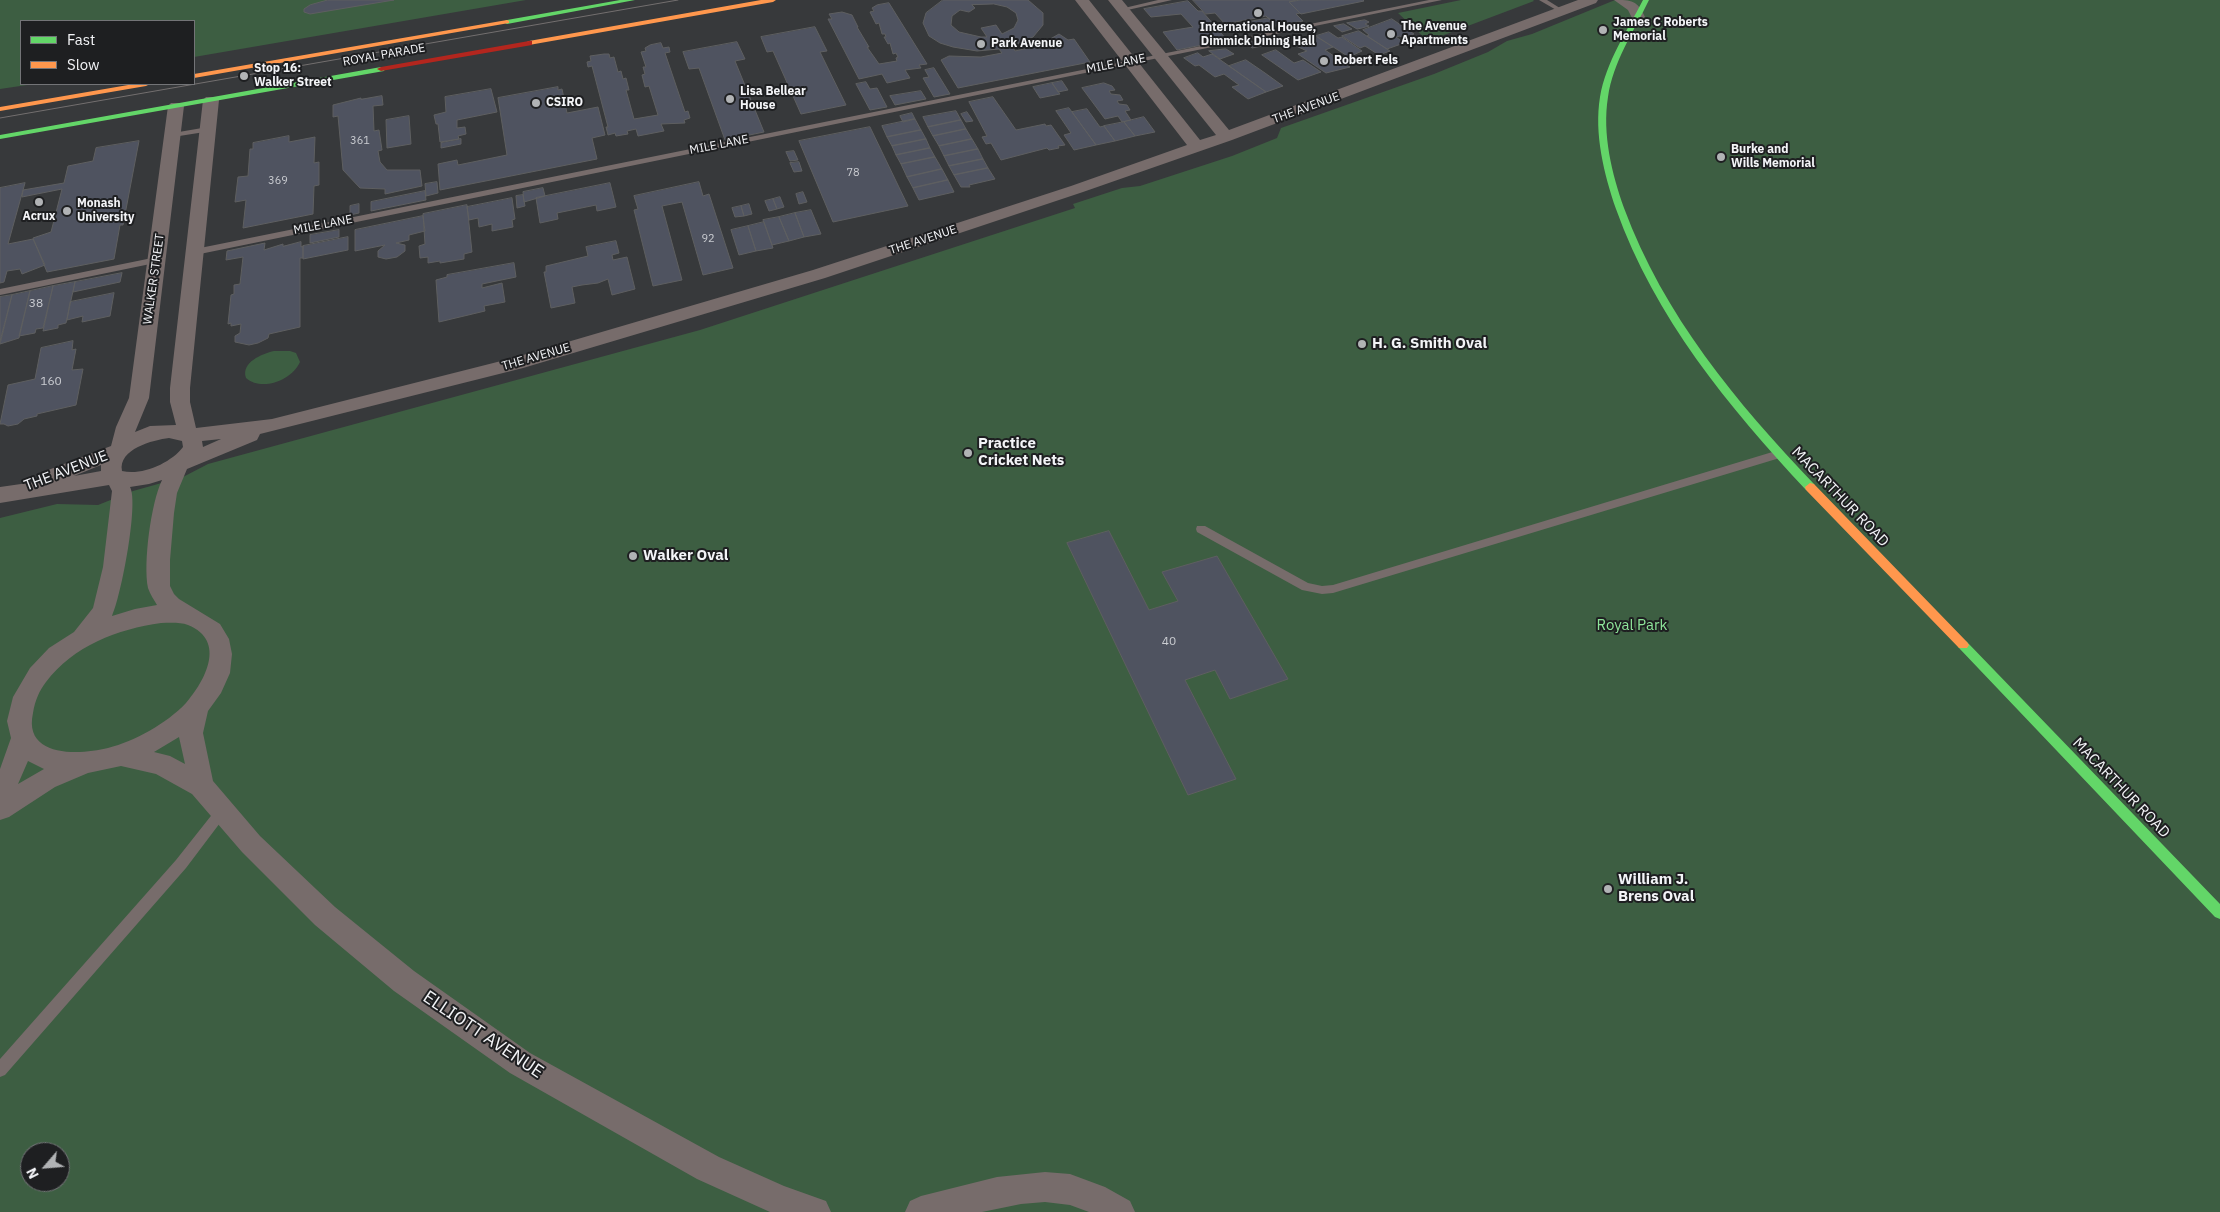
<!DOCTYPE html>
<style>
body{margin:0}
#map{position:relative;width:2220px;height:1212px;overflow:hidden;background:#37393b;font-family:"IBM Plex Sans",sans-serif}
canvas{display:block}
.legend{position:absolute;left:20px;top:20px;width:175px;height:65px;box-sizing:border-box;background:#1e1f21;border:1px solid #737477;margin:0;padding:6px 9px;list-style:none;font-size:15px;color:#f3f4f7}
.legend li{display:flex;align-items:center;gap:10px;height:25px}
.legend b{width:25px;border:1px solid #737477}
.north{position:absolute;left:20px;top:1142px;width:50px;height:50px;box-sizing:border-box;background:#1e1f21;border:1px solid #737477;border-radius:50%;rotate:243deg;font-size:14px;font-weight:700;line-height:20px;text-align:center;color:#f3f4f7}
.north::after{content:'';display:block;margin:auto;width:18px;height:22px;background:#b1b3b5;clip-path:polygon(50% 0,100% 100%,50% 72%,0 100%)}
</style>
<div id="map">
<canvas width="2220" height="1212"></canvas>
<ul class="legend">
<li><b style="height:6px;background:#63d668"></b>Fast</li>
<li><b style="height:6px;background:#ff974d"></b>Slow</li>
</ul>
<div class="north">N</div>
</div>
<script>
const g = document.querySelector('canvas').getContext('2d');
g.lineJoin = 'round';
function paint(path, color) { g.fillStyle = color; g.fill(path, 'evenodd'); }
function stroke(path, color, width, dash) { g.strokeStyle = color; g.lineWidth = width; g.lineCap = dash ? 'butt' : 'round'; g.setLineDash(dash || []); g.stroke(path); }
function label(font, color, halo, rows, align = 'center') {
  g.font = font + ' "IBM Plex Sans",sans-serif'; g.lineWidth = 4; g.setLineDash([]); g.textBaseline = 'middle'; g.strokeStyle = halo; g.fillStyle = color; for (const [text, x, y, turn = 0] of rows) {
    g.save(); g.translate(x, y); g.rotate((+turn || 0) * Math.PI / 180); g.textAlign = isNaN(turn) ? turn : align; if (halo) g.strokeText(text, 0, 0); g.fillText(text, 0, 0); g.restore();
  }
}
paint(new Path2D(`
 M0 0H526L194 57V21H21V84H34L0 89Z
 M1461 0H1533L1534 1 1428 41 1398 13Z
 M1615 0H2220V1212H0V518L57 504 98 505 133 491 183 477 208 464 700 330 1075 208 1073 204 1122 188 1140 186 1232 156 1277 138 1281 128 1434 74 1488 52 1507 41 1532 34ZM30 1152H60V1182H30Z
 M274 351H290L296 353 300 362C292 380 262 392 246 378 241 362 262 354 274 351Z`), '#3d5e42');
const building = new Path2D(`
 M328 0H394L310 14 304 12V9L310 5Z
 M943 0H1028L1043 13V25L1033 37 1012 46 1015 51 1038 46 1059 34 1068 40 1074 39 1090 62 958 88 941 60 949 56 981 57 1002 53 999 49 977 51 953 47 940 43 929 36 923 23 926 13ZM994 4 1007 7 1016 13 1018 20 1014 28 1002 34 996 25 981 28 987 37H981L959 32 951 25 952 16 960 10 969 12 975 8 972 5Z
 M1193 0H1296L1289 2 1300 13 1296 14 1303 21 1276 26 1266 16 1225 24 1215 13 1206 14Z
 M1363 0 1364 1 1301 14 1289 2 1300 0Z
 M1188 1 1198 11H1202L1227 40 1177 50 1163 32 1193 27 1181 14 1151 17 1144 9Z
 M889 3 927 64 919 65 921 68 905 70 910 78 887 83 882 74 859 79 828 19H832L829 14 842 12 852 15 858 27H857L869 47H867L879 64 897 61 896 58 898 57 896 53 893 54 890 43 888 44 884 37H886L885 34H882L879 23 876 24 870 12 874 11 872 8 877 5Z
 M1269 18 1276 26 1246 32 1239 24Z
 M1392 19 1414 34 1403 38 1400 36 1396 37 1404 43 1387 49 1367 36 1369 35 1363 30Z
 M1365 20 1369 22 1365 24 1369 26 1362 28 1357 29 1347 23Z
 M1344 24 1352 29 1342 32 1334 26Z
 M815 27 827 51 820 52 846 105 801 114 773 51 767 52 761 37Z
 M1359 31 1387 49 1390 51 1379 55 1365 46 1360 48 1342 36Z
 M1329 32 1338 38 1342 37 1362 51 1349 57 1316 36Z
 M1317 37 1333 47 1325 50 1350 67 1326 73 1298 54 1307 51 1294 45Z
 M1266 39 1271 44 1252 48 1248 43Z
 M737 42 745 59 735 61 764 132 725 140 699 68 689 69 683 52Z
 M661 43 663 48 669 47 670 52 665 53 685 112 688 111 690 118 684 120 685 123 661 124 664 131 638 136 636 129 627 131 628 134 616 136 615 133 608 135 606 127H608L592 66 588 67 587 62 591 61 590 56 604 54H609L610 58 614 57 618 72 621 71 623 79 626 78 629 90H626L634 119 658 115 649 86 645 87 642 75 645 74 643 67H646L641 52 646 51 645 48 650 45Z
 M1226 49 1234 54 1220 59 1209 51Z
 M1276 50 1294 63 1303 60 1321 72 1298 80 1262 55Z
 M1198 53 1203 57 1212 54 1266 92 1248 99 1232 87 1239 85 1224 74 1215 77 1199 65 1195 66 1184 58Z
 M1246 60 1265 73 1283 86 1266 92 1229 66Z
 M934 68 950 94 934 97 923 78 929 77 925 70Z
 M1062 81 1068 90 1058 92 1052 83Z
 M866 82 870 89 877 88 887 107 870 110 856 84Z
 M1052 83 1060 94 1040 98 1033 87Z
 M1104 83 1112 86 1115 90 1109 91 1111 94 1120 95 1123 100 1117 101 1119 104 1127 105 1130 110 1125 111 1131 120 1122 122 1118 116 1105 119 1082 88Z
 M558 87V90L562 89 567 113 598 107 605 135 592 138 597 159 440 190 438 164 457 160 458 165 507 155 498 98Z
 M491 89 497 112 457 120V128L465 127 466 134 458 136 459 139 440 142 438 124H436L434 115 446 112 445 97Z
 M921 91 926 99 895 105 890 96Z
 M382 96 383 105 373 106 374 131 379 130 382 150 378 151 380 162 387 170H420L422 186 385 194V189L360 188 343 170 338 116 333 117V105L361 98V99Z
 M993 97 1016 130 1045 124 1046 126 1051 125 1065 145 1058 146 1059 148 1049 150 1047 148 1001 160 991 143 986 144 982 137 987 136 969 102Z
 M1069 108 1072 112 1096 145 1074 150 1064 135 1071 133 1056 111Z
 M1087 109 1100 127 1104 126 1115 141 1096 145 1072 112Z
 M956 111 961 120 928 127 923 117Z
 M967 112 973 121 966 122 961 114Z
 M912 113 915 119 903 122 900 116Z
 M409 116 411 144 387 148 386 120Z
 M1144 117 1155 132 1135 136 1124 122Z
 M915 119 921 130 887 137 882 126Z
 M961 120 966 129 933 136 928 127Z
 M1124 122 1135 136 1115 141 1104 126Z
 M870 127 908 206 833 222 799 141Z
 M966 129 972 139 939 146 933 136Z
 M921 130 926 139 892 146 887 137Z
 M289 136V142L315 137 314 163 319 162V185L314 186 313 214 243 228 246 200 235 202 238 177 248 176 250 149H253V143Z
 M461 139V144L441 148V143Z
 M926 139 930 148 896 155 892 146Z
 M972 139 978 149 944 156 939 146Z
 M139 141 123 225H120L114 259 47 272 33 238 51 232 62 189 22 197 23 190 64 183 68 166 93 161 96 148Z
 M930 148 935 157 901 164 896 155Z
 M978 149 983 159 949 166 944 156Z
 M794 151 798 160 790 161 786 152Z
 M935 157 942 169 907 177 901 164Z
 M983 159 988 168 954 175 949 166Z
 M799 162 802 171 794 172 790 163Z
 M988 168 995 179 969 185 970 187H961L954 175Z
 M942 169 948 180 913 188 907 177Z
 M948 180 954 192 919 200 913 188Z
 M437 182 438 193 426 196 425 184Z
 M699 182 703 196 709 194 733 268 703 275 682 202 662 206 682 280 653 286 634 210 638 209 634 196Z
 M25 183 8 244 33 239 45 265 22 274 20 269 7 271 4 282 0 283V188Z
 M610 183 616 207 597 211 596 205 557 213 558 219 540 223 536 198Z
 M543 188 545 196 524 202 523 192Z
 M425 191 426 200 371 211V202Z
 M803 192 807 202 799 204 796 194Z
 M523 195 525 206 517 208 516 196Z
 M780 197 784 207 777 209 773 199Z
 M512 198 515 219 512 220 513 227 492 231V224L479 227 478 218 469 220 467 207Z
 M773 199 777 209 769 211 765 201Z
 M359 204V213L350 215V206Z
 M749 204 752 214 744 216 741 206Z
 M467 205 472 252 464 254V259L440 263V261L428 263V257L420 258 419 246 425 244 423 214Z
 M741 206 744 216 735 217 732 208Z
 M811 210 821 234 804 237 795 213Z
 M795 213 804 237 789 241 779 217Z
 M423 216 425 231 409 235V240L396 243 405 245V251L397 257 386 259 378 257V251L385 245 355 251V230Z
 M779 217 789 241 772 245 763 220Z
 M764 222 773 248 756 251 748 226Z
 M748 226 756 251 739 255 731 230Z
 M339 230V237L310 243V235Z
 M348 237V250L303 259V246Z
 M616 241 619 253 612 255 613 260 627 257 635 289 612 295 608 279 598 283 582 285 572 287 575 303 551 308 544 272H546V266L588 256 586 247Z
 M301 242V247L303 246V258H300V327L269 334 268 338 258 343 249 345 235 342V336L240 333 241 324 231 326V323L228 324 231 295 234 294V285L240 284 243 257 226 260 227 251 265 243 264 250 283 244V246Z
 M514 263 516 277 482 284V288L502 283 505 302 484 306 485 311 439 322 436 280 447 277V275Z
 M122 273 120 282 73 292 75 282Z
 M75 282 66 323 58 325V328L43 331 53 286Z
 M53 286 43 328 36 329 35 333 19 336 30 291Z
 M30 291 19 338 0 344 12 295Z
 M114 293 110 316 82 322 83 316 67 320 70 302Z
 M12 295 0 341V297Z
 M73 341 72 350 76 349 72 370 83 369 76 405 37 414V416L24 419 18 424 8 426 4 424H0L8 385 35 379 41 348Z
 M1109 531 1149 610 1178 601 1162 572 1217 556 1288 679 1230 699 1215 670 1185 680 1236 779 1188 795 1067 543Z`);
paint(building, '#4f5360');
stroke(building, '#5e5f60', 1);
paint(new Path2D(`
 M1158 0H1172L1123 11 1120 9Z
 M1429 0H1442L195 255 191 252 195 249Z
 M1539 0H1547L1563 10 1558 11Z
 M208 127H211V131L173 137 169 135 173 133Z
 M157 257 160 258V262L0 295V289Z
 M1779 450 1784 454 1783 457 1333 593 1322 594 1302 590 1197 532 1196 529 1197 526H1205L1308 583 1322 586 1333 585Z
 M222 805 226 807 228 811 226 815 186 868 5 1075 0 1077V1059L176 860 218 807Z`), '#776c6b');
paint(new Path2D(`
 M1075 0H1089L1200 140 1216 135 1108 0H1122L1229 130 1578 0H1598L1596 3 1232 140 1083 192 825 278 523 368 260 434 257 440 187 469 177 493 174 513 170 560V586L174 594 179 599 220 624 229 639 232 654 230 673 221 693 208 711 203 733 213 781 260 836 335 907 414 971 530 1053 719 1157 784 1186 826 1201 831 1212H770L697 1179 510 1073 394 991 315 925 242 852 192 794 156 774 121 766 88 773 55 787 9 817 0 820V769L11 738 7 721 13 697 30 668 49 648 74 632 93 608 103 567 112 491 109 485 0 503V487L42 481 40 477 43 472 111 446 116 427 129 398 168 106 171 103H181L184 106 149 398 135 432 150 426 176 425 170 402V388L203 100 206 97H216L219 100 190 388V402L196 428 272 419 513 358 813 270 1071 186 1187 145ZM169 438 182 441 183 447C171 463 142 476 122 471 118 449 153 440 169 438ZM221 439 203 447 202 441ZM101 465V471L74 476ZM162 480C151 503 143 563 148 588 150 594 154 600 157 605L135 609 112 616C121 597 139 503 130 487L149 484ZM161 623C169 623 180 622 188 625 227 641 205 681 186 703 166 724 135 741 108 748 80 755 23 758 33 713 35 701 39 691 46 682 73 646 118 629 161 623ZM179 737 185 764 170 756 154 752ZM28 761 44 769 18 784Z
 M1614 0C1632 0 1637 0 1645 17L1638 21 1633 20 1628 10Z
 M1045 1172 1070 1174 1105 1187 1130 1201 1135 1212H1089L1070 1205 1045 1202 1021 1204 982 1212H905L910 1201 921 1196 997 1177Z`), '#776c6b');
paint(new Path2D(`
 M620 0H635L507 24 503 22 507 20Z
 M1643 0H1649C1634 31 1613 62 1608 97 1602 134 1612 174 1624 208 1664 316 1736 402 1814 484L1815 487 1814 490H1806C1728 406 1655 318 1616 209 1604 174 1594 134 1600 97 1606 62 1627 31 1643 0Z
 M381 67 385 69 384 71 0 139V135Z
 M1963 640 1967 642 2220 904V919L2215 917 1959 648 1957 645 1959 642Z`), '#63d668');
paint(new Path2D(`
 M761 0H776L773 2 529 45 525 43 529 41Z
 M507 20 509 21V23L194 78V74Z
 M134 84H150L146 86 0 111V107Z
 M1810 483 1814 484 1967 642 1969 645 1967 648H1959L1806 490 1805 487Z`), '#ff974d');
paint(new Path2D(`
 M529 41H532V45L381 71 377 69 381 67Z`), '#b3261e');
stroke(new Path2D(`
 M0 118 678 0`), '#736f6f', 1);
for (const [x, y, r, color] of [
 [1258,13,5,"#b1b3b5"],
 [1603,30,5,"#b1b3b5"],
 [1391,34,5,"#b1b3b5"],
 [981,44,5,"#b1b3b5"],
 [1324,61,5,"#b1b3b5"],
 [244,76,5,"#b1b3b5"],
 [730,99,5,"#b1b3b5"],
 [536,103,5,"#b1b3b5"],
 [1721,157,5,"#b1b3b5"],
 [39,202,5,"#b1b3b5"],
 [67,211,5,"#b1b3b5"],
 [1362,344,5,"#b1b3b5"],
 [968,453,5,"#b1b3b5"],
 [633,556,5,"#b1b3b5"],
 [1608,889,5,"#b1b3b5"]
]) { const dot = new Path2D(); dot.arc(x, y, r, 0, 2 * Math.PI); g.fillStyle = color; g.fill(dot); stroke(dot, '#1e1f21', 2); }
label('11px', '#caccd1', null, [
 ["361",360,141],
 ["78",853,173],
 ["369",278,181],
 ["92",708,239]
]);
label('bold 12px', '#f3f4f7', '#1e1f21', [
 ["James C Roberts",1613,23],
 ["Memorial",1613,37],
 ["The Avenue",1401,27],
 ["Apartments",1401,41],
 ["International House,",1258,28,"center"],
 ["Dimmick Dining Hall",1258,42,"center"],
 ["Park Avenue",991,44],
 ["Robert Fels",1334,61],
 ["Stop 16:",254,69],
 ["Walker Street",254,83],
 ["Lisa Bellear",740,92],
 ["House",740,106],
 ["CSIRO",546,103],
 ["Burke and",1731,150],
 ["Wills Memorial",1731,164],
 ["Monash",77,204],
 ["University",77,218],
 ["Acrux",39,217,"center"]
], 'left');
label('12px', '#f3f4f7', '#1e1f21', [
 ["ROYAL PARADE",384,55,-10],
 ["MILE LANE",1116,64,-11],
 ["THE AVENUE",1306,108,-20],
 ["MILE LANE",719,145,-11],
 ["MILE LANE",323,225,-11],
 ["THE AVENUE",923,240,-18],
 ["WALKER STREET",154,279,-82],
 ["THE AVENUE",536,357,-16]
]);
label('12px', '#caccd1', null, [
 ["38",36,304],
 ["160",51,382],
 ["40",1169,642]
]);
label('bold 15px', '#f3f4f7', '#1e1f21', [
 ["H. G. Smith Oval",1372,344],
 ["Practice",978,444],
 ["Cricket Nets",978,461],
 ["Walker Oval",643,556],
 ["William J.",1618,880],
 ["Brens Oval",1618,897]
], 'left');
label('15px', '#f3f4f7', '#1e1f21', [
 ["THE AVENUE",66,471,-21],
 ["MACARTHUR ROAD",1840,497,46],
 ["MACARTHUR ROAD",2121,788,46]
]);
label('15px', '#8ee59a', '#1e1f21', [
 ["Royal Park",1632,626]
]);
label('18px', '#f3f4f7', '#1e1f21', [
 ["ELLIOTT AVENUE",483,1035,34]
]);
</script>
